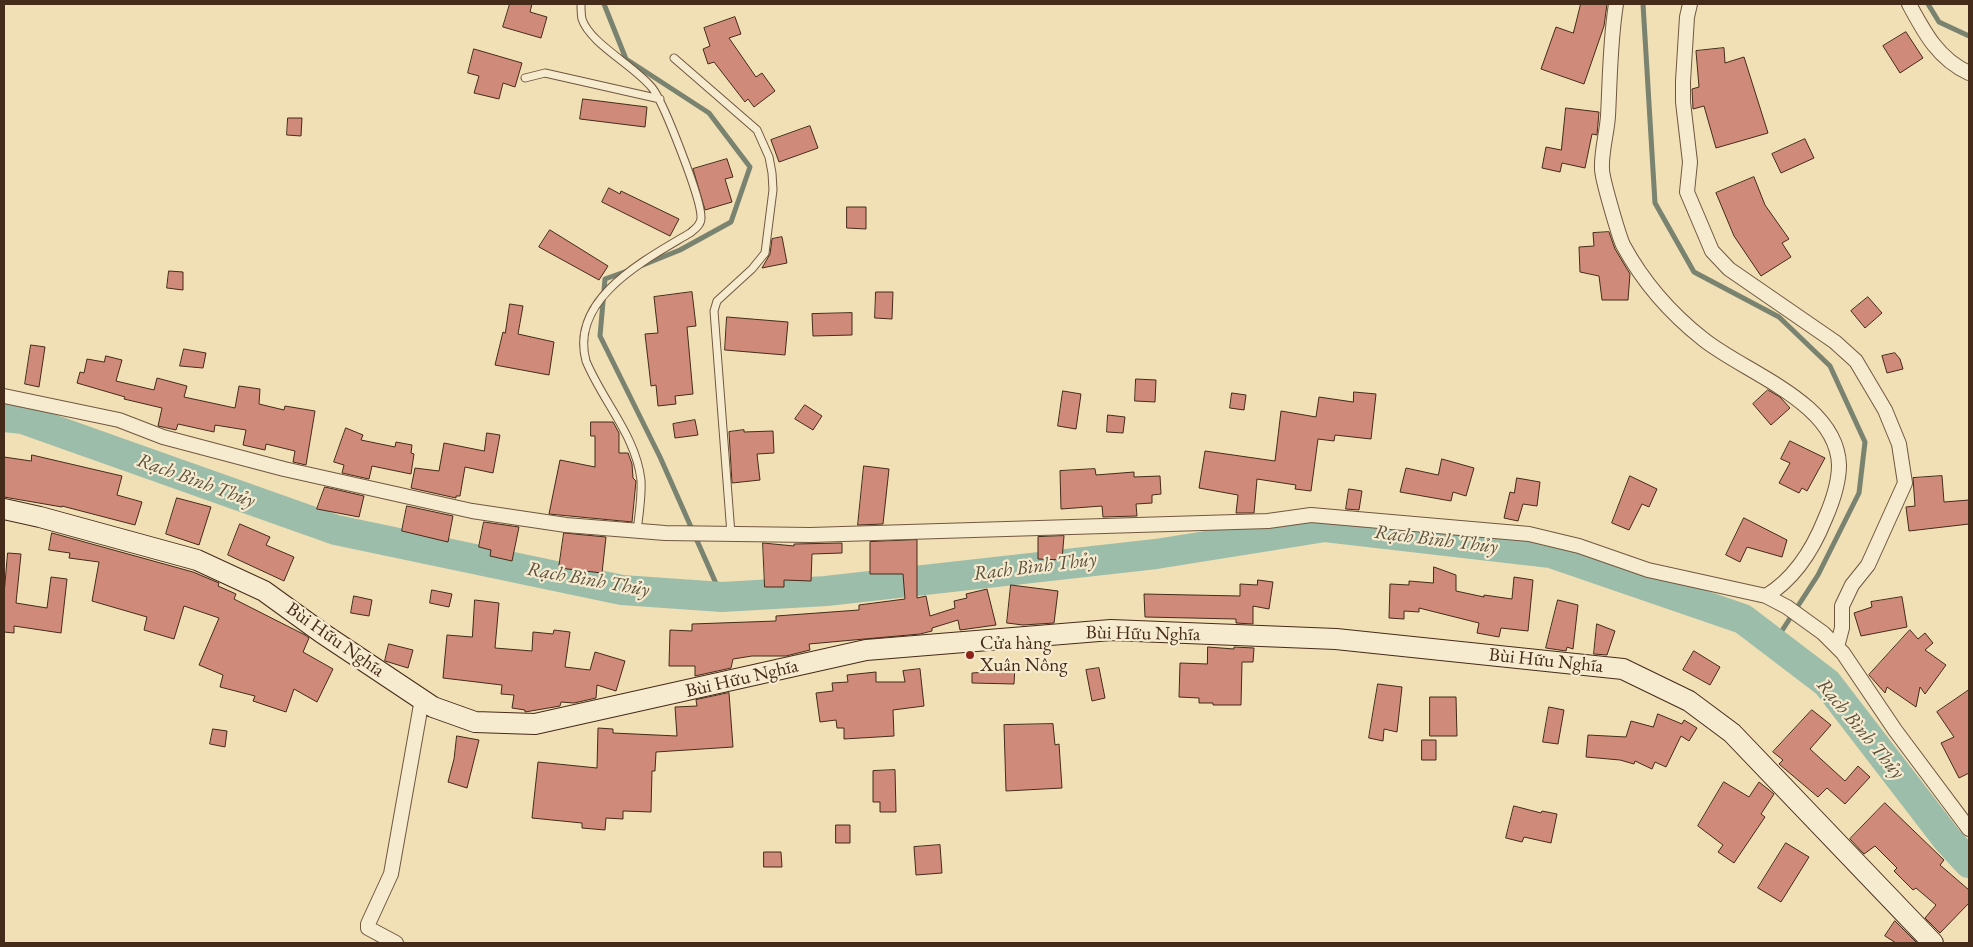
<!DOCTYPE html>
<meta charset="utf-8">
<style>
body{margin:0}
#map{position:relative;width:1973px;height:947px;overflow:hidden;background:#f1dfb5;font-family:"EB Garamond",serif}
canvas{display:block}
.frame{position:absolute;inset:0;border:5px solid #452b19;pointer-events:none}
</style>
<div id="map">
<canvas width="1973" height="947"></canvas>
<div class="frame"></div>
</div>
<script>
const g = document.querySelector('canvas').getContext('2d');
g.lineJoin = 'round';
function stroke(path, color, width, dash) { g.strokeStyle = color; g.lineWidth = width; g.lineCap = dash ? 'butt' : 'round'; g.setLineDash(dash || []); g.stroke(path); }
function paint(path, color) { g.fillStyle = color; g.fill(path, 'evenodd'); }
function label(font, color, halo, rows, align = 'center') {
  g.font = font + ' "EB Garamond",serif'; g.lineWidth = 4.5; g.setLineDash([]); g.textBaseline = 'middle'; g.strokeStyle = halo; g.fillStyle = color; for (const [text, x, y, turn = 0] of rows) {
    g.save(); g.translate(x, y); g.rotate((+turn || 0) * Math.PI / 180); g.textAlign = isNaN(turn) ? turn : align; if (halo) g.strokeText(text, 0, 0); g.fillText(text, 0, 0); g.restore();
  }
}
stroke(new Path2D(`
 M604 4 626 59 709 113 750 167 731 222 680 250 643 265
 M1643 4 1655 203 1694 272 1779 317 1830 366 1865 442 1859 493 1818 575 1774 643
 M1928 4 1939 22 1969 36
 M630 270 605 279 600 336 660 457 722 597`), '#798370', 5);
stroke(new Path2D(`
 M4 417 23 419 336 530 622 590 722 597 826 591 1156 554 1325 527 1551 553 1743 619 1827 683 1947 839 1969 863`), '#9bbdaa', 30);
const building = new Path2D(`
 M510 4H532L530 12 547 17 541 38 503 27Z
 M1581 4H1607L1604 26 1584 84 1541 69 1556 27 1573 33Z
 M735 17 741 34 729 38 756 77 762 73 775 91 754 107 748 99 745 102 714 62 708 64 703 49 710 46 704 28Z
 M1906 32 1923 58 1900 73 1883 46Z
 M1724 48 1725 63 1744 57 1768 133 1716 148 1704 106 1693 109 1692 89 1699 87 1696 51Z
 M474 49 522 63 515 87 503 83 499 99 474 93 479 76 468 73Z
 M583 99 647 107 645 127 580 119Z
 M1566 108 1599 112 1597 135 1592 134 1585 168 1562 163 1560 172 1542 168 1546 147 1561 150Z
 M288 118H302L301 136 287 135Z
 M810 126 818 148 779 162 771 140Z
 M1805 139 1814 158 1781 173 1772 154Z
 M727 159 733 177 725 179 732 202 705 210 693 169Z
 M1754 177 1765 205 1789 239 1782 243 1791 257 1761 276 1734 236 1716 193Z
 M609 188 620 194 621 191 679 219 670 236 602 202Z
 M847 207H866V229L847 228Z
 M550 230 608 266 599 280 539 247Z
 M1609 232 1615 249 1630 274 1628 300H1602L1599 276 1580 272 1579 247 1594 246 1593 233Z
 M782 237 787 263 762 268 770 254 772 239Z
 M169 271 183 272V290L167 288Z
 M692 292 696 326 687 327 693 394 675 396 676 404 658 406 656 385 651 386 645 334 658 333 654 297Z
 M876 292H893L892 319 875 318Z
 M1868 297 1882 313 1865 328 1851 311Z
 M510 304 523 306 518 334 554 342 549 375 495 365 503 332 505 333Z
 M852 313V335L813 336 812 314Z
 M727 317 788 322 785 355 725 350Z
 M31 345 45 347 39 387 25 384Z
 M184 349 206 353 203 368 180 366Z
 M1895 353 1900 359 1903 369 1887 373 1882 356Z
 M106 356 122 360 116 381 154 390 157 378 187 386 184 397 235 408 239 386 260 389 259 404 284 410 285 406 315 411 306 465 293 462 295 451 266 444 265 450 243 445 246 430 215 425 214 432 178 424 176 430 158 426 162 408 124 399 125 397 77 383 80 372 84 373 87 359 104 362Z
 M1136 379 1156 380 1155 402 1135 401Z
 M1768 390 1780 397 1790 408 1771 425 1753 404Z
 M1063 391 1081 394 1076 429 1058 426Z
 M1354 392 1376 394 1371 439 1335 435 1334 441 1318 439 1311 491 1295 489 1296 485 1257 479 1254 513H1236L1238 495 1199 488 1205 451 1275 461 1281 411 1316 417 1319 397 1353 402Z
 M1232 393 1246 395 1244 410 1230 408Z
 M805 405 822 416 813 430 795 419Z
 M1108 415 1125 417 1123 433 1107 432Z
 M695 420 698 435 675 438 673 424Z
 M591 422H613L619 433V453H628L632 464 633 478 636 481 632 522 549 514 560 460 595 467V436H591Z
 M346 428 363 435 361 440 395 447 396 442 412 445 411 453 414 454 411 474 372 466 369 479 342 473 344 465 334 462Z
 M744 430V432L773 431 774 453 757 454 760 480 732 483 729 432Z
 M487 433 500 435 493 473 465 467 460 496H456V498L411 488 415 468 439 471 444 443 484 451Z
 M1790 441 1825 458 1807 491 1802 488 1799 493 1779 483 1790 463 1781 459Z
 M32 455 122 476 117 495 142 502 135 525 62 506V507L4 497V457L31 461Z
 M1442 459 1474 468 1466 496 1453 492 1451 501 1400 492 1406 468 1438 475Z
 M864 466 889 469 883 524 858 525Z
 M1095 469 1096 475 1134 472V477L1160 476 1161 494 1152 495V503L1136 504 1137 516 1103 517 1102 506 1061 509 1060 471Z
 M1630 476 1657 489 1649 507 1642 504 1629 530 1612 523Z
 M1942 476 1944 502 1969 500V524L1909 531 1906 507 1915 506 1913 478Z
 M1517 478 1540 482 1537 506 1523 504 1518 521 1504 518 1510 492 1514 493Z
 M325 487 364 496 359 517 317 509Z
 M1349 489 1362 491 1359 510 1346 509Z
 M177 498 211 507 199 545 166 534Z
 M407 506 453 516 448 542 402 531Z
 M1744 518 1787 540 1782 557 1747 547 1740 562 1726 555Z
 M484 522 519 527 512 561 490 556 491 550 479 547Z
 M240 524 270 537 266 545 294 557 284 581 228 555Z
 M52 533 193 572 219 583 218 586 236 594 234 599 305 635 309 638 303 652 333 669 317 702 294 689 286 712 253 701 255 696 220 687 223 675 199 665 219 618 184 606 174 639 144 630 147 617 92 601 99 562 69 558 70 553 49 550Z
 M564 533 606 537 602 573 559 568Z
 M1064 536 1062 560 1038 559V537Z
 M917 540V598L926 596 930 616 955 608 954 601 967 598 966 594 987 589 996 625 960 630 958 620 932 628V631L920 634 809 644 810 650 786 656H752L733 659 731 668 695 676V666H669L670 630 692 631V624L776 621V616L859 610V605L905 599 903 574H870V542Z
 M763 543 794 546V544L842 543V553L812 554 811 581 784 580V587H765Z
 M8 553 21 554 16 603 47 608 51 577 67 579 61 633 14 626V633L4 632V595Z
 M1434 567 1456 575V591L1484 597V595L1512 599 1514 577 1533 580 1528 631 1501 628 1499 637 1477 633 1479 623 1419 608V612L1404 611V619L1389 618 1390 584 1409 585V581L1433 583Z
 M1258 580 1273 582 1269 609 1253 606V624L1236 623V619L1145 617 1144 594 1240 596V584L1257 585Z
 M1011 585 1058 591 1054 623 1023 625 1007 623Z
 M432 590 452 594 449 607 430 603Z
 M354 596 372 600 369 616 351 613Z
 M1902 597 1907 627 1861 636 1854 613 1872 607 1871 602Z
 M475 600 499 603 495 648 532 651 533 632 553 634 554 630 570 632 565 667 590 670 595 652 625 661 616 691 597 685 596 698 574 703 561 702 560 706 525 712V710L512 708 514 695 501 694 502 685 443 678 447 635 472 637Z
 M1558 600 1578 605 1573 649 1567 647 1566 651 1546 648Z
 M1597 624 1615 631 1607 655 1594 654Z
 M1910 630 1918 639 1925 633 1933 643 1925 650 1946 665 1925 694 1920 687 1916 707 1887 687 1885 693 1869 675Z
 M389 644 413 650 408 668 385 661Z
 M1208 647 1234 649V647L1254 648 1253 662H1242L1241 705H1213V703H1199V698L1179 697 1180 663 1207 664Z
 M1694 651 1720 667 1710 685 1683 670Z
 M1003 664 1015 665 1014 684 972 683V673L1002 671Z
 M1099 668 1105 698 1092 701 1086 670Z
 M920 669 924 706 893 710 894 736 844 739V728H837L836 720 820 722 816 693 833 691 832 683 848 682 847 675 876 672V682H905L903 671Z
 M1378 684 1402 687 1397 732 1384 729 1383 741 1369 738Z
 M1969 690V773L1959 778 1941 743 1954 737 1937 712Z
 M729 693 733 747 656 752 655 771H652L651 812 623 811V819L606 818 605 830 582 828V823L532 818 538 762 597 768 598 728 613 729V733L677 736 675 707 697 706 696 700Z
 M1430 697H1456L1457 736H1430Z
 M1549 707 1564 710 1558 744 1543 742Z
 M1812 710 1831 725 1810 749 1845 781 1858 766 1870 777 1845 804 1827 788 1818 797 1779 764 1783 760 1773 752Z
 M1658 714 1682 724 1684 720 1697 728 1689 741 1681 736 1666 767 1655 762 1652 769 1635 761 1634 764 1620 760 1586 757 1588 735 1626 737 1631 721 1653 727Z
 M1053 724 1055 745 1059 744 1062 788 1006 791 1004 725Z
 M213 729 227 731 225 747 210 744Z
 M457 736 479 740 467 788 448 782 454 759Z
 M1422 740H1436V760H1422Z
 M895 770 896 812H880V802H873V771Z
 M1724 782 1749 797 1759 782 1774 794 1761 814 1765 817 1734 863 1718 852 1723 845 1698 826Z
 M1885 803 1944 860 1940 865 1969 890V903L1940 933 1925 918 1936 905 1916 888 1913 890 1894 871 1897 868 1875 846 1864 854 1850 839Z
 M1514 806 1541 813 1542 811 1557 814 1551 843 1524 837 1522 842 1506 838Z
 M836 825H850V843H836Z
 M1786 843 1809 857 1781 902 1758 888Z
 M940 845 942 873 916 875 914 847Z
 M764 852H781L782 867H764Z
 M1895 921 1917 943H1896L1885 936Z`);
paint(building, '#cf8a7a');
stroke(building, '#452b19', 1);
const service = new Path2D(`
 M581 4C581 9 581 14 582 19 590 44 637 67 653 89 664 104 702 200 701 218 701 225 695 229 690 233 647 259 569 298 586 361 603 402 636 436 641 480 642 497 639 514 637 531
 M674 58 757 130 769 157 772 173 773 190 765 253 752 269 717 301 714 311 731 534
 M525 78 545 73 660 99`);
const minor = new Path2D(`
 M1616 4C1610 41 1610 79 1608 116 1607 133 1601 152 1602 169 1602 179 1619 236 1623 245 1643 282 1670 313 1703 339 1745 373 1837 402 1839 465 1839 483 1832 503 1825 519 1813 549 1794 579 1766 596
 M1690 4 1687 17 1683 81V102L1690 162 1687 192 1712 251 1729 269 1835 342 1856 361 1885 410 1899 444 1905 483 1868 565 1852 585 1842 606V628L1837 647
 M1909 4C1924 32 1938 59 1969 73
 M4 396 119 420 163 437 284 469 472 511 566 525 665 533 810 535 1268 521 1311 515 1529 534 1579 546 1648 570 1766 596 1787 607 1823 633 1843 653 1895 730 1969 829
 M396 943 368 928V924L391 874 422 699`);
const secondary = new Path2D(`
 M4 509 40 517 197 560 264 591 322 633 433 707 475 722 535 724 866 650 1111 630 1336 639 1623 669 1689 701 1732 733 1933 943`);
stroke(service, '#705840', 9);
stroke(minor, '#705840', 16);
stroke(secondary, '#452b19', 22);
stroke(service, '#f6eacf', 7);
stroke(minor, '#f6eacf', 14);
stroke(secondary, '#f6eacf', 20);
for (const [x, y, r, color] of [
 [970,655,5,"#8f2418"]
]) { const dot = new Path2D(); dot.arc(x, y, r, 0, 2 * Math.PI); g.fillStyle = color; g.fill(dot); stroke(dot, '#f6eacf', 2); }
label('19px', '#452b19', '#f6eacf', [
 ["Bùi Hữu Nghĩa",1143,634,1],
 ["Bùi Hữu Nghĩa",335,640,35],
 ["Bùi Hữu Nghĩa",1546,661,6],
 ["Bùi Hữu Nghĩa",742,679,-13]
]);
label('19px', '#452b19', '#f6eacf', [
 ["Cửa hàng",980,644],
 ["Xuân Nông",980,666]
], 'left');
label('italic 20px', '#5a503d', '#f6eacf', [
 ["Rạch Bình Thủy",196,481,20],
 ["Rạch Bình Thủy",1436,540,7],
 ["Rạch Bình Thủy",1035,567,-7],
 ["Rạch Bình Thủy",588,580,10],
 ["Rạch Bình Thủy",1860,729,50]
]);
</script>
